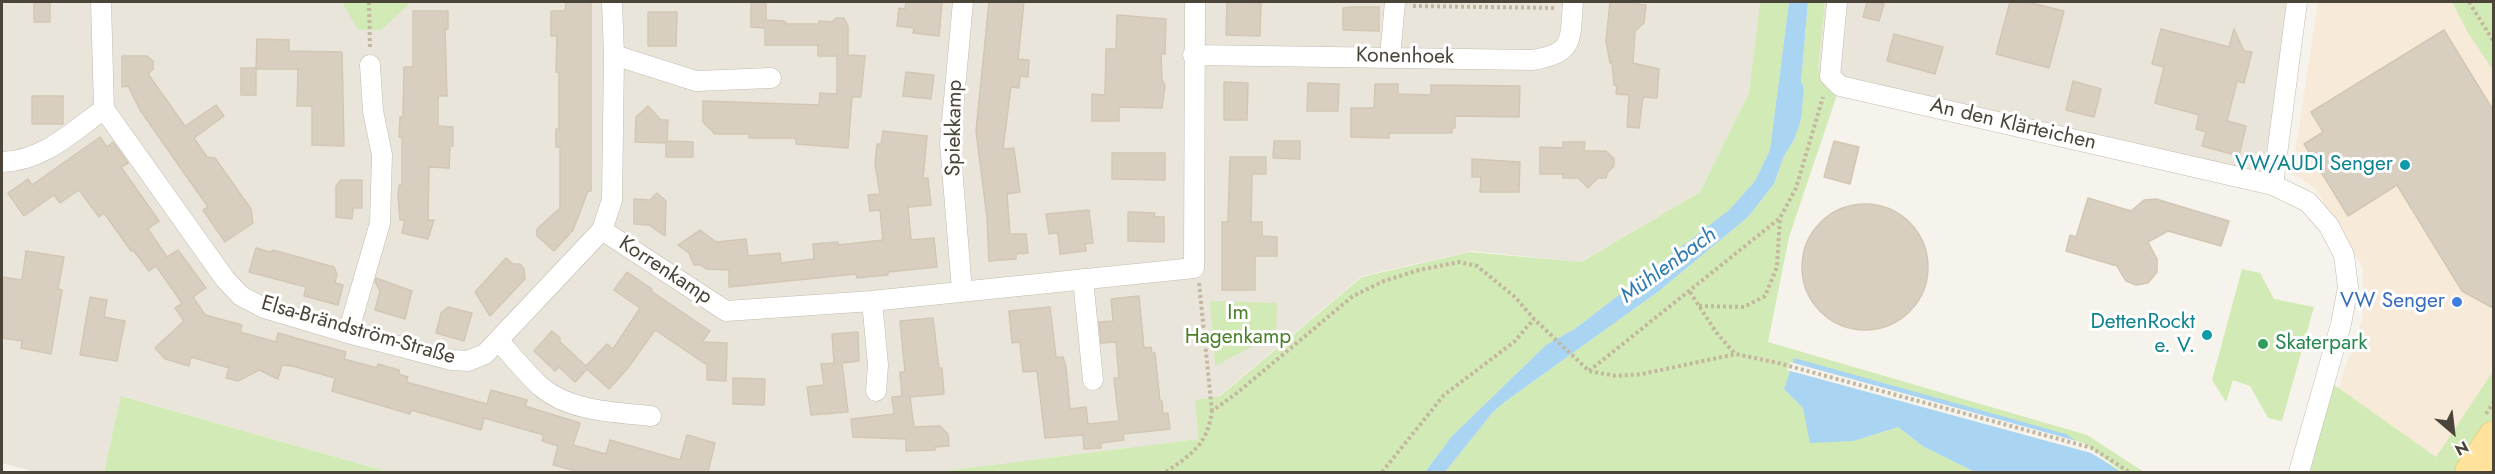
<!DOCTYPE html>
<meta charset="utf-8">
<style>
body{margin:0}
#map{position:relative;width:2495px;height:474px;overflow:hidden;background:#f6f3ec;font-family:Jost,sans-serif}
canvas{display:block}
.frame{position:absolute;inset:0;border:3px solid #4b4439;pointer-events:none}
.north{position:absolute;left:2423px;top:402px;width:60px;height:60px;-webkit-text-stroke:4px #fff;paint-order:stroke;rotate:152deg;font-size:16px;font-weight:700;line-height:24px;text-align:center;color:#4b4439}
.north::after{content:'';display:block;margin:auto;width:21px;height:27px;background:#4b4439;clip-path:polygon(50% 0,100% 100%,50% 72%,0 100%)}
</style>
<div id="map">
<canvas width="2495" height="474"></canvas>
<div class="frame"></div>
<div class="north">N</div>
</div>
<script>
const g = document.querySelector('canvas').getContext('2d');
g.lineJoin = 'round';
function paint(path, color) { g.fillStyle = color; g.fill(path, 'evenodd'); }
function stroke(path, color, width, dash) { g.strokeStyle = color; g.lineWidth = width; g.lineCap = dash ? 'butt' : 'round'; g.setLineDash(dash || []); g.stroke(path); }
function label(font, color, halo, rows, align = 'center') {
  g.font = font + ' Jost,sans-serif'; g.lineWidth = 6; g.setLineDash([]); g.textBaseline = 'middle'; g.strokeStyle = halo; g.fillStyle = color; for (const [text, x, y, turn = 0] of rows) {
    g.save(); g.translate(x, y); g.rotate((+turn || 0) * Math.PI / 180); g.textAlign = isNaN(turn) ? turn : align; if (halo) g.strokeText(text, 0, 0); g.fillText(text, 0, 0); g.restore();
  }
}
paint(new Path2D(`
 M2 2H1760L1749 93 1700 192 1580 262 1473 251 1362 276 1219 396 1195 400 1198 439 936 472H389L122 396 104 472H35L2 463Z
 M1825 2H2297L2273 185 1840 86 1818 71Z`), '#eae5da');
paint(new Path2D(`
 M2318 2H2452L2468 33 2493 70 2494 371 2436 457 2338 388 2363 318V268L2315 188 2292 173Z`), '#f7ead8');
paint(new Path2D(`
 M342 2H409L410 3 381 30H358Z
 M1760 2H1789L1770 150 1755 181 1729 210 1576 328 1546 345 1452 436 1425 472H936L1198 439 1195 400 1220 396 1362 277 1470 252 1581 262 1700 192 1749 93Z
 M1808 2H1825L1818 70 1830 76 1840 86 1789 237 1768 342 2087 435 2144 472H2120L1794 358 1784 389 1803 408 1854 441 1898 427 1924 447 1975 472H1445L1493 412 1506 401 1659 291 1748 217 1774 184 1784 156 1794 140 1804 88 1801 82Z
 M2452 2H2493V70L2468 33Z
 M2242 269 2260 273 2274 299 2314 307 2282 421 2268 418 2250 386 2233 380 2226 402 2212 380Z
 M1210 301 1277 303 1276 334 1215 366Z
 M2493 371V472H2299L2326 379 2436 457Z
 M121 396 389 472H104Z`), '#d2eab5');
paint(new Path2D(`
 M1789 2H1808L1801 82 1804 88 1801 119 1794 140 1784 156 1774 184 1748 217 1659 291 1506 401 1493 412 1445 472H1425L1452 436 1546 345 1576 328 1729 210 1755 181 1770 150Z
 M1828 267a37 37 0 1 1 74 0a37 37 0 1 1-74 0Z
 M1794 358 2066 434 2120 472H1975L1924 447 1898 427 1854 441 1810 443 1803 408 1784 389Z`), '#a9d4f2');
paint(new Path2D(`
 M1790 362 2084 443 2123 472 2091 453 1787 370Z`), '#f6f3ec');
const building = new Path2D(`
 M34 2H50V22H34Z
 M566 2H591V191H588L573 230 554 251 537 236V229L560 208V147H556V129H559V72H556L557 36H551V11H565Z
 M751 2H766V20L784 21 787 24H819V21L832 22 836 18H844L848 26V55L865 56 861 97H852L848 148 796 144V138H749V134H715L703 122V101L819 105 820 93 837 94V56H818V45H765V28L751 27Z
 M906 2H942L939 36 913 33 914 28 897 26 899 8 905 9Z
 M989 2H1024L1018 59 1029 60 1028 77 1020 76 1019 88 1011 87 1003 149 1014 148 1020 192 1007 194 1010 234H1026L1028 253 1016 254V259L989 261 987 218 976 131Z
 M1237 2 1261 3 1260 36 1226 35 1227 3Z
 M1610 2H1638L1637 4 1646 5 1644 23 1635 31 1633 63 1659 69 1657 98 1643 97 1639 128 1627 127 1629 95 1616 94 1617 86 1614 85 1612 62 1610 63 1606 41Z
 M1867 2 1884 4 1879 21 1863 17Z
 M2010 2H2027L2064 11 2049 68 1996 54Z
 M1352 7H1379V31L1343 30V8Z
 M413 11H448V29H445L447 96H438V126L453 127V146H450L449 168 429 167 428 220H434L428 239 402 233 405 220H400L398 195 399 185H402V137H399L400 117H403L404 67H413Z
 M648 12H677L676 46H648Z
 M1117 15 1166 19 1165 54H1161L1162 80 1165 85 1162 108 1119 107V121H1092V94L1105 95 1106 49H1116Z
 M2161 29 2229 47 2234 29 2244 51 2252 52 2244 83 2237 81 2227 121 2246 126 2239 156 2202 146 2206 132 2196 129 2199 115 2155 103 2164 67 2152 64Z
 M2444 30 2493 110V308L2462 291 2397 185 2348 216 2304 144 2323 132 2311 112Z
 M1894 34 1943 47 1935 74 1887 61Z
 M257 39 289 40V51L342 52 344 146 312 145V106H297L298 69H256Z
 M122 56H147L153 61V69L148 74 185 126 216 105 224 116 194 138 207 157 215 158 251 209 253 223 225 242 203 210 208 207 140 110 128 86 122 87Z
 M241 68H256V95H241Z
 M906 72 934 75 931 99 903 96Z
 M2073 81 2101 89 2094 117 2066 110Z
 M1224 82 1248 83 1247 120H1224Z
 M1308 83 1339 84 1338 111H1307Z
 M1375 84H1398V94L1431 95V85L1520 86 1519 117 1455 116V128H1452V133H1389V138L1351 137V108H1374Z
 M32 96H63V124H32Z
 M648 106 661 120H668L667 141 693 142V157H666V143L635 142 636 117Z
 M883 131 927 136 923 179 928 178 931 205 908 207 911 240 934 238 937 267 888 272V275L857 278 856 274 729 287V270L706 269 701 265H694L689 253 678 245 700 230 716 242 746 239 748 256 780 253 781 263 814 259 813 244 838 242V245L883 240 880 210 870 211 868 195 880 194 875 164 877 144H881Z
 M100 137 107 147 113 142 128 163 121 167 159 221 148 229 167 257 178 250 206 288 193 297 205 315 242 325 240 332 276 342 278 333 346 352 344 359 377 368 378 364 399 370V374L408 377 406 382 487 404 491 390 527 400 525 406 580 423 573 445 606 454 610 440 680 460 687 435 715 443 708 472H580L553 465 558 446 542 441 544 435 484 418 481 430 411 410 410 414 332 391 335 378 292 366 282 365 278 379 259 370 238 381 226 378 229 368 191 357 189 366 165 359 155 348 184 321 175 308 182 303 156 266 149 271 133 250 131 251 104 213 99 217 79 190 60 203 54 195 24 216 8 193 28 179 32 185Z
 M1274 141H1300V159L1273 158Z
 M1834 141 1859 147 1850 184 1824 177Z
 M1563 142H1585L1584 151H1606L1614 159V166L1607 173 1606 178H1598L1588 188 1578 178H1563V174H1540V147L1563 148Z
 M1112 153H1165V180L1112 179Z
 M1230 157H1266V174H1252L1251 222H1262V236L1277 237V256H1255V290H1222V222H1228Z
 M1472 159 1520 162 1519 192H1480L1481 177H1472Z
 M341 180H362V208H353L352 219 336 217V186Z
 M657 193 666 201 665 236 649 225 634 224V199L650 200Z
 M2088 198 2131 211 2144 200 2156 199 2229 221 2221 246 2168 231 2148 242 2157 259V272L2148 283 2136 285 2126 281 2117 266 2066 251 2070 235 2076 237Z
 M1802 267a63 63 0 1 1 126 0a63 63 0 1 1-126 0Z
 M1089 210 1093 243 1085 244 1086 251 1060 254 1058 233 1049 234 1046 214Z
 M1128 212 1155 213 1154 217H1164V242L1128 241Z
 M256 248 270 252 273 250 334 267 337 274 335 283 343 285 338 305 304 296 306 287 249 272Z
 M26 251 64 257 58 289 62 290 51 354 21 348 22 341 2 338V277L22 280Z
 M506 258 513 264H520L524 269 525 279 490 316 475 292Z
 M627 272 652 289 651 291 710 331 702 342 727 343 726 381 707 380V365L655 330 628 368 609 389 587 369 575 382 559 367 555 371 534 351 552 331 560 338V342L586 366 607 344 613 349 640 308 614 290Z
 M376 278 412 291 405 319 375 310 380 291 375 282Z
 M1139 296 1144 348 1151 347 1152 353H1155L1160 401H1162L1163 414 1168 413 1170 429 1123 434 1124 440 1101 443V448L1084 449 1083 435 1045 438 1037 371 1023 372 1020 342 1012 343 1009 311 1050 307 1056 357H1063L1066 367 1070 409 1086 407 1088 424 1119 421 1114 378H1119L1116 342 1101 343 1099 322 1113 321 1111 299Z
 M90 297 107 300 104 317 125 321 117 361 80 355Z
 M448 307 472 313 464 341 436 333 441 313Z
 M933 318 939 368H942L944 394 910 397 914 427 940 426 948 434 949 446 935 447V450L906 451V439L853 437 851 419 894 414 892 397 902 396 900 372H905L900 321Z
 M858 332 859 361 842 363 848 412 811 415 807 387 824 385 821 364 834 363 832 334Z
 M733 378 765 379 764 405 733 404Z`);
paint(building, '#d8cfc1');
stroke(building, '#d3c7b4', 1.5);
const street = new Path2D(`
 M101 2 104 109 225 279 241 296 264 308 348 333 452 360 468 361 485 354 602 230 612 200 614 55 612 2
 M1837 2 1830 76 1840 86 2273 185 2308 202 2329 226 2344 255 2348 287 2341 324 2299 472
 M614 55 696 81 771 78
 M1193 55 1532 60C1575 54 1570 39 1573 2
 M1390 57 1395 2
 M2 162C43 161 72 132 104 109
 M2273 185 2297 2
 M602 230 726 311 872 301 1194 268 1195 2
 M1083 279 1093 380
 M962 291 950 143 963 2
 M872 301 878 365 876 391
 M348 333 380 223 382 155 373 111 370 65
 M499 341C512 356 525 372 540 386 570 412 615 412 651 416`);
const primary = new Path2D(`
 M2471 472 2494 437`);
stroke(street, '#c2bbae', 21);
stroke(primary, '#e6c16a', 33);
stroke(new Path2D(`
 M369 2 370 49
 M2469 2 2494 42
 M1413 6 1556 8
 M1199 283 1212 411
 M1690 292 1716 332 1735 354
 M1699 306 1744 307 1765 296 1777 267 1780 218
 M1589 371 1780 218 1796 188 1823 97
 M2486 414 2494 402
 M1166 472C1193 453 1207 445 1212 411L1237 393 1353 296 1384 281 1419 270 1459 262 1477 266 1515 297 1534 319 1589 371 1616 376 1642 374 1736 354 1778 363 2092 448 2129 472
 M1382 472 1444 395 1514 342 1534 319`), '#c4b79f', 4, [3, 3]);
stroke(street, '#fff', 20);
stroke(primary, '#ffe39c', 32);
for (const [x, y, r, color] of [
 [2405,165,6,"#0f9aa8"],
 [2457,302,6,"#3f7fe0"],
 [2207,335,6,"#0f9aa8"],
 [2263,344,6,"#2e9e5b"]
]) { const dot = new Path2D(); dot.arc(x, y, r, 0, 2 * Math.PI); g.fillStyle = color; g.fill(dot); stroke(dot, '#fff', 2); }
label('21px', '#4b4439', '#fff', [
 ["Konenhoek",1405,57,1],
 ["An den Klärteichen",2013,125,13],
 ["Spiekkamp",955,128,-89],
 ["Korrenkamp",665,271,33],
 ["Elsa-Brändström-Straße",358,331,16]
]);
label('21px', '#0d838f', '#fff', [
 ["VW/AUDI Senger",2393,165],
 ["DettenRockt",2195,323],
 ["e. V.",2195,347]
], 'right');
label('21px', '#366cbe', '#fff', [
 ["VW Senger",2445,302]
], 'right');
label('21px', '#4a7f2a', '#fff', [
 ["Im",1238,314],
 ["Hagenkamp",1238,338]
]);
label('21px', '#27864d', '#fff', [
 ["Skaterpark",2275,344]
], 'left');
label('italic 22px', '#2e7ab2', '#fff', [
 ["Mühlenbach",1669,266,-36]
]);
</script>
